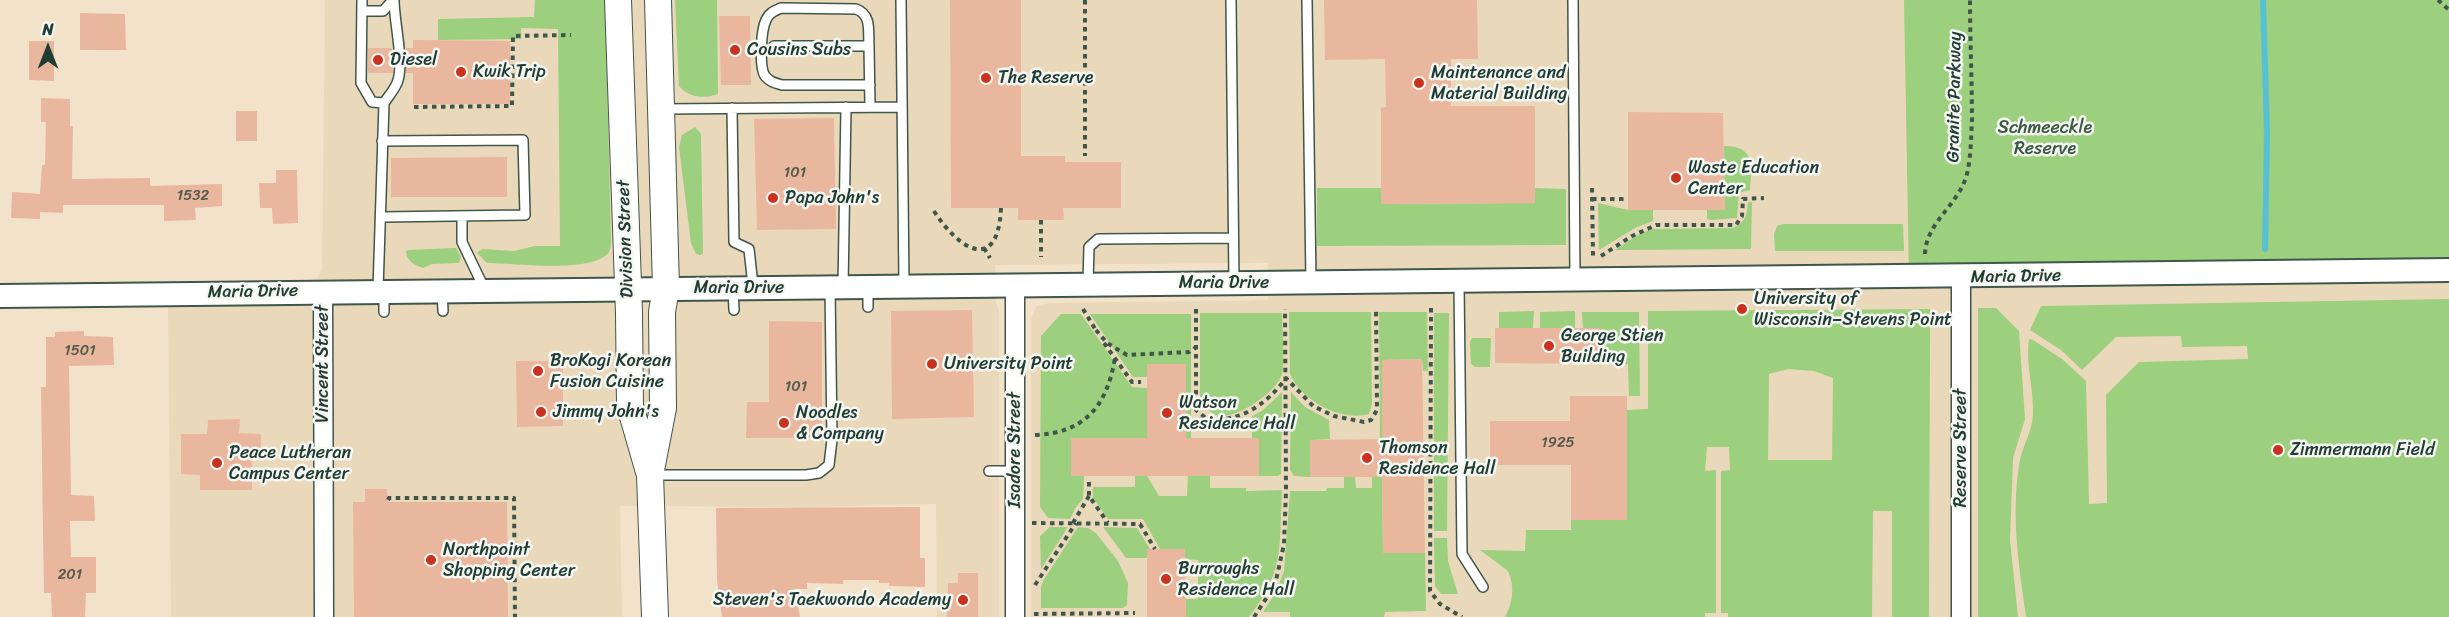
<!DOCTYPE html>
<meta charset="utf-8">
<style>
body{margin:0}
#map{position:relative;width:2449px;height:617px;overflow:hidden;background:#f3e2ca;font-family:Sriracha,sans-serif}
canvas{display:block}
.north{position:absolute;left:18px;top:18px;width:60px;height:60px;-webkit-text-stroke:4px #f6f6f2;paint-order:stroke;rotate:0deg;font-size:16px;font-weight:700;line-height:24px;text-align:center;color:#1f3d34}
.north::after{content:'';display:block;margin:auto;width:21px;height:27px;background:#1f3d34;clip-path:polygon(50% 0,100% 100%,50% 72%,0 100%)}
</style>
<div id="map">
<canvas width="2449" height="617"></canvas>
<div class="north">N</div>
</div>
<script>
const g = document.querySelector('canvas').getContext('2d');
g.lineJoin = 'round';
function paint(path, color) { g.fillStyle = color; g.fill(path, 'evenodd'); }
function stroke(path, color, width, dash) { g.strokeStyle = color; g.lineWidth = width; g.lineCap = dash ? 'butt' : 'round'; g.setLineDash(dash || []); g.stroke(path); }
function label(font, color, halo, rows, align = 'center') {
  g.font = font + ' Sriracha,sans-serif'; g.lineWidth = 5; g.setLineDash([]); g.textBaseline = 'middle'; g.strokeStyle = halo; g.fillStyle = color; for (const [text, x, y, turn = 0] of rows) {
    g.save(); g.translate(x, y); g.rotate((+turn || 0) * Math.PI / 180); g.textAlign = isNaN(turn) ? turn : align; if (halo) g.strokeText(text, 0, 0); g.fillText(text, 0, 0); g.restore();
  }
}
paint(new Path2D(`
 M325 0H2449V617H1031V318L1036 306 1048 303 1268 300V263L995 265 996 302 999 312V617H937L936 504 813 507 620 506 622 617H171L168 306 304 304 322 269Z`), '#e9d9ba');
paint(new Path2D(`
 M535 0H605L611 239C611 243 611 248 609 252 594 274 512 263 487 263L477 253 482 249 514 251 535 246H560L558 29 521 28V39L438 40V19L534 17Z
 M675 0H717L718 94C705 99 689 98 679 86Z
 M1904 0H2449V270L1909 279Z
 M695 127 701 134 703 254 700 255 696 254 691 243 679 147 682 135Z
 M1724 146C1755 146 1752 165 1750 190L1739 193 1737 218 1711 220 1707 219V210L1725 209Z
 M1317 188H1381L1382 204 1534 203 1535 188 1566 189V245L1317 246Z
 M1748 202H1752L1751 249 1615 250 1641 233 1653 229 1733 228C1746 222 1747 215 1748 202Z
 M1598 203 1628 210H1653V221L1635 228 1599 250Z
 M1783 224H1903L1904 251H1775L1774 234 1777 226Z
 M453 248H456L461 257 459 263 432 264 423 268C415 265 406 261 406 251L409 250Z
 M2449 299V617H2026C2019 567 2011 516 2019 466 2021 447 2033 432 2033 413 2034 389 2025 363 2029 339L2033 340 2062 359 2086 381 2089 504 2107 503 2106 395 2139 362 2248 359 2247 346 2182 347 2181 336 2116 337 2082 370 2061 350 2030 330 2041 306Z
 M1978 308H1996L2019 331 2025 419 2013 458 2010 540 2018 617H1978Z
 M1930 309 1929 617H1892V511H1873L1872 617H1728V613H1721V471L1730 470 1729 447H1707L1705 471 1716 470V613H1705V617H1505C1513 602 1515 587 1508 571L1480 550 1525 551 1526 530H1571V520L1627 410 1648 409V311ZM1788 369 1814 371 1833 378 1832 460H1768L1769 374Z
 M1534 311 1533 328H1499V312Z
 M1575 311V328H1540V312Z
 M1289 312H1371L1372 404 1369 414C1341 422 1302 401 1290 374Z
 M1379 312H1427L1428 371H1423L1422 359 1382 360V439H1380Z
 M1582 312H1639L1640 396H1629L1628 364H1602V329L1583 328Z
 M1200 313H1282C1282 329 1285 359 1282 374 1277 392 1232 424 1214 414 1209 411 1204 405 1200 401Z
 M1434 313H1449L1447 531H1434Z
 M1061 314H1081L1132 387 1147 388V438H1071V475L1084 476 1083 499 1076 507 1070 519 1048 518 1040 507 1041 336Z
 M1090 314H1191V438H1186V364H1148L1147 377H1133Z
 M1472 338H1491L1490 367H1475L1471 364 1470 342Z
 M1282 392 1281 474 1278 476H1259V439L1252 438V416L1263 410Z
 M1291 392 1305 407 1329 420 1330 439 1310 440V477L1294 476 1290 470Z
 M1135 476H1147L1159 496H1187L1188 476H1210V488H1246V491L1282 490C1279 546 1285 571 1249 617H1186V599H1198V560L1185 559V549H1160L1143 519H1108L1093 498V487H1135Z
 M1344 477H1355L1356 488H1372V477H1382L1383 552 1425 553 1426 611 1385 612 1384 617H1290V612H1263L1276 592 1284 571 1290 491H1326L1327 488H1344Z
 M1050 527H1068L1041 569 1040 536Z
 M1078 527 1088 528 1096 533 1118 561 1128 583 1127 605 1123 608H1041V587L1043 581Z
 M1103 527 1137 528 1150 549H1147V558H1126Z
 M1434 538H1447L1448 561 1458 594H1441L1435 586Z`), '#9ccf7e');
stroke(new Path2D(`
 M2263 0 2267 133 2265 249`), '#57c0d3', 6);
paint(new Path2D(`
 M950 0H1021V156H1065V162H1121V208H1063L1064 220H1018V208H951Z
 M1324 0H1477L1478 59H1451V106H1535V203L1381 204V108L1386 107 1385 59 1325 60Z
 M80 13 125 14 126 50H80Z
 M719 16H750L751 85H721Z
 M413 40 510 41V104H413V73H406V48H413Z
 M29 41H54V81L29 80Z
 M368 48H392L393 73H368Z
 M41 98 70 99V126H73L72 179 150 178V186L222 184V206L195 208 196 220 164 221V205H63V213L40 212V219L11 218 12 192 40 194 42 165H45L46 122H41Z
 M236 111H257V141H236Z
 M1628 112 1723 113 1725 210H1628Z
 M834 118 836 229 757 230 754 119Z
 M507 157V197H391V158Z
 M276 170H297L298 223 273 224 272 208H260L259 183H276Z
 M972 310 974 417 892 419 891 311Z
 M769 321 822 322V438H746L747 402H769Z
 M1495 328H1602V364L1495 363Z
 M84 331V336L113 337 114 365 69 366 71 495 94 496 95 521H70L71 557H96V593H86L85 617H52L51 593H44L43 534 41 387H46V337H55V332Z
 M1422 359 1425 553H1383L1382 477H1310V440L1382 439V360Z
 M516 361H563V426L517 427Z
 M1147 364H1186V438H1259V476H1071V438H1147Z
 M1570 396H1627V520H1571V465H1490V421H1570Z
 M240 419 239 433 261 434V451L252 452V490H200V475L181 474V434H207L208 420Z
 M365 489H387L388 502H507L508 617H354L353 502H365Z
 M920 507V558H925V587L889 586V583H879V580H843V584L807 583V589H795L800 617H722L717 581 716 508Z
 M1147 549H1185L1186 617H1147Z
 M958 573H978V617H947L948 583H958Z`), '#e9b79e');
const service = new Path2D(`
 M362 0 361 83 372 102 384 103
 M901 0 904 285
 M1231 0 1234 283
 M1307 0 1311 282
 M1573 0 1575 281
 M362 11H383L393 0
 M774 46H869L870 107
 M869 46C868 31 872 15 856 9L781 8C774 11 769 13 766 20 761 30 759 67 765 76 770 82 775 83 782 85H870
 M732 108 734 242 749 249 753 286
 M664 109 902 107
 M462 216V242L484 288
 M382 217 525 215 523 140 382 141
 M1459 282 1462 554 1483 587
 M1088 283 1089 247 1098 239 1233 238
 M868 286V307
 M843 287 846 107
 M733 288 734 310
 M378 290 384 103C388 97 394 90 397 83 405 64 394 22 394 0
 M442 290 443 311
 M384 312V290
 M989 471H1015
 M653 475H806L819 473 829 465 832 440 830 287`);
const minor = new Path2D(`
 M323 291 324 617
 M1015 617V284
 M1961 617V278`);
const tertiary = new Path2D(`
 M0 296C816 283 1633 284 2449 270`);
const secondary = new Path2D(`
 M618 0 629 313 630 406 649 472
 M655 617 650 475 663 408 662 312 666 288 658 0`);
stroke(service, '#3f564a', 12);
stroke(minor, '#3f564a', 21);
stroke(tertiary, '#3f564a', 26);
stroke(secondary, '#3f564a', 28);
stroke(new Path2D(`
 M1085 0V156
 M2438 0 2449 10
 M414 107 512 106 513 36 571 35
 M1592 188 1593 256
 M1592 199H1626
 M934 211C958 249 998 275 1001 208
 M1041 220V257
 M984 248 990 258
 M1925 254C1926 222 1959 205 1967 174 1971 157 1971 138 1972 120 1972 80 1970 40 1970 0
 M1601 256 1632 236 1656 225H1736L1742 216 1743 199 1764 198
 M1431 308 1430 591 1440 604 1462 617
 M1083 309 1097 332
 M1196 309V410L1207 419C1240 423 1267 404 1286 378L1313 406 1334 416 1364 422 1371 420 1377 410 1376 308
 M1096 330 1107 343 1127 355 1189 352 1195 348
 M1104 343 1132 382H1141
 M1035 435C1085 433 1107 406 1115 358
 M1089 482V496L1108 523
 M388 500 389 498H514L515 617
 M1032 523 1140 524 1155 549
 M1073 523 1089 496
 M1035 585 1076 523
 M1034 614 1135 613
 M1254 617 1275 585 1284 544 1286 491 1285 309`), '#3f564a', 4, [4.5, 4.5]);
stroke(service, '#fff', 9);
stroke(minor, '#fff', 18);
stroke(tertiary, '#fff', 22);
stroke(secondary, '#fff', 26);
for (const [x, y, r, color] of [
 [735,50,6,"#c8321e"],
 [378,60,6,"#c8321e"],
 [461,72,6,"#c8321e"],
 [986,78,6,"#c8321e"],
 [1419,83,6,"#c8321e"],
 [1676,178,6,"#c8321e"],
 [773,198,6,"#c8321e"],
 [1742,309,6,"#c8321e"],
 [1549,346,6,"#c8321e"],
 [932,364,6,"#c8321e"],
 [538,371,6,"#c8321e"],
 [541,412,6,"#c8321e"],
 [1167,413,6,"#c8321e"],
 [784,423,6,"#c8321e"],
 [2278,450,6,"#c8321e"],
 [1367,458,6,"#c8321e"],
 [217,463,6,"#c8321e"],
 [431,560,6,"#c8321e"],
 [1166,579,6,"#c8321e"],
 [963,600,6,"#c8321e"]
]) { const dot = new Path2D(); dot.arc(x, y, r, 0, 2 * Math.PI); g.fillStyle = color; g.fill(dot); stroke(dot, '#f6f6f2', 2); }
label('15px', '#525c4e', null, [
 ["101",795,173],
 ["1532",193,196],
 ["1501",80,351],
 ["101",796,387],
 ["1925",1558,443],
 ["201",70,575]
]);
label('18px', '#1f3d34', '#f6f6f2', [
 ["Cousins Subs",747,50],
 ["Diesel",390,60],
 ["Kwik Trip",473,72],
 ["Maintenance and",1431,73],
 ["Material Building",1431,94],
 ["The Reserve",998,78],
 ["Waste Education",1688,168],
 ["Center",1688,189],
 ["Papa John's",785,198],
 ["University of",1754,299],
 ["Wisconsin–Stevens Point",1754,320],
 ["George Stien",1561,336],
 ["Building",1561,357],
 ["BroKogi Korean",550,361],
 ["Fusion Cuisine",550,382],
 ["University Point",944,364],
 ["Watson",1179,403],
 ["Residence Hall",1179,424],
 ["Jimmy John's",553,412],
 ["Noodles",796,413],
 ["& Company",796,434],
 ["Thomson",1379,448],
 ["Residence Hall",1379,469],
 ["Zimmermann Field",2290,450],
 ["Peace Lutheran",229,453],
 ["Campus Center",229,474],
 ["Northpoint",443,550],
 ["Shopping Center",443,571],
 ["Burroughs",1178,569],
 ["Residence Hall",1178,590],
 ["Steven's Taekwondo Academy",951,600,"right"]
], 'left');
label('18px', '#1f3d34', '#f6f6f2', [
 ["Granite Parkway",1955,97,-89],
 ["Division Street",626,239,-92],
 ["Maria Drive",2016,277,-1],
 ["Maria Drive",1224,283],
 ["Maria Drive",739,288],
 ["Maria Drive",253,292,-1],
 ["Vincent Street",323,364,-90],
 ["Reserve Street",1961,448,-90],
 ["Isadore Street",1015,450,-90]
]);
label('18px', '#385a43', '#f6f6f2', [
 ["Schmeeckle",2045,128],
 ["Reserve",2045,149]
]);
</script>
